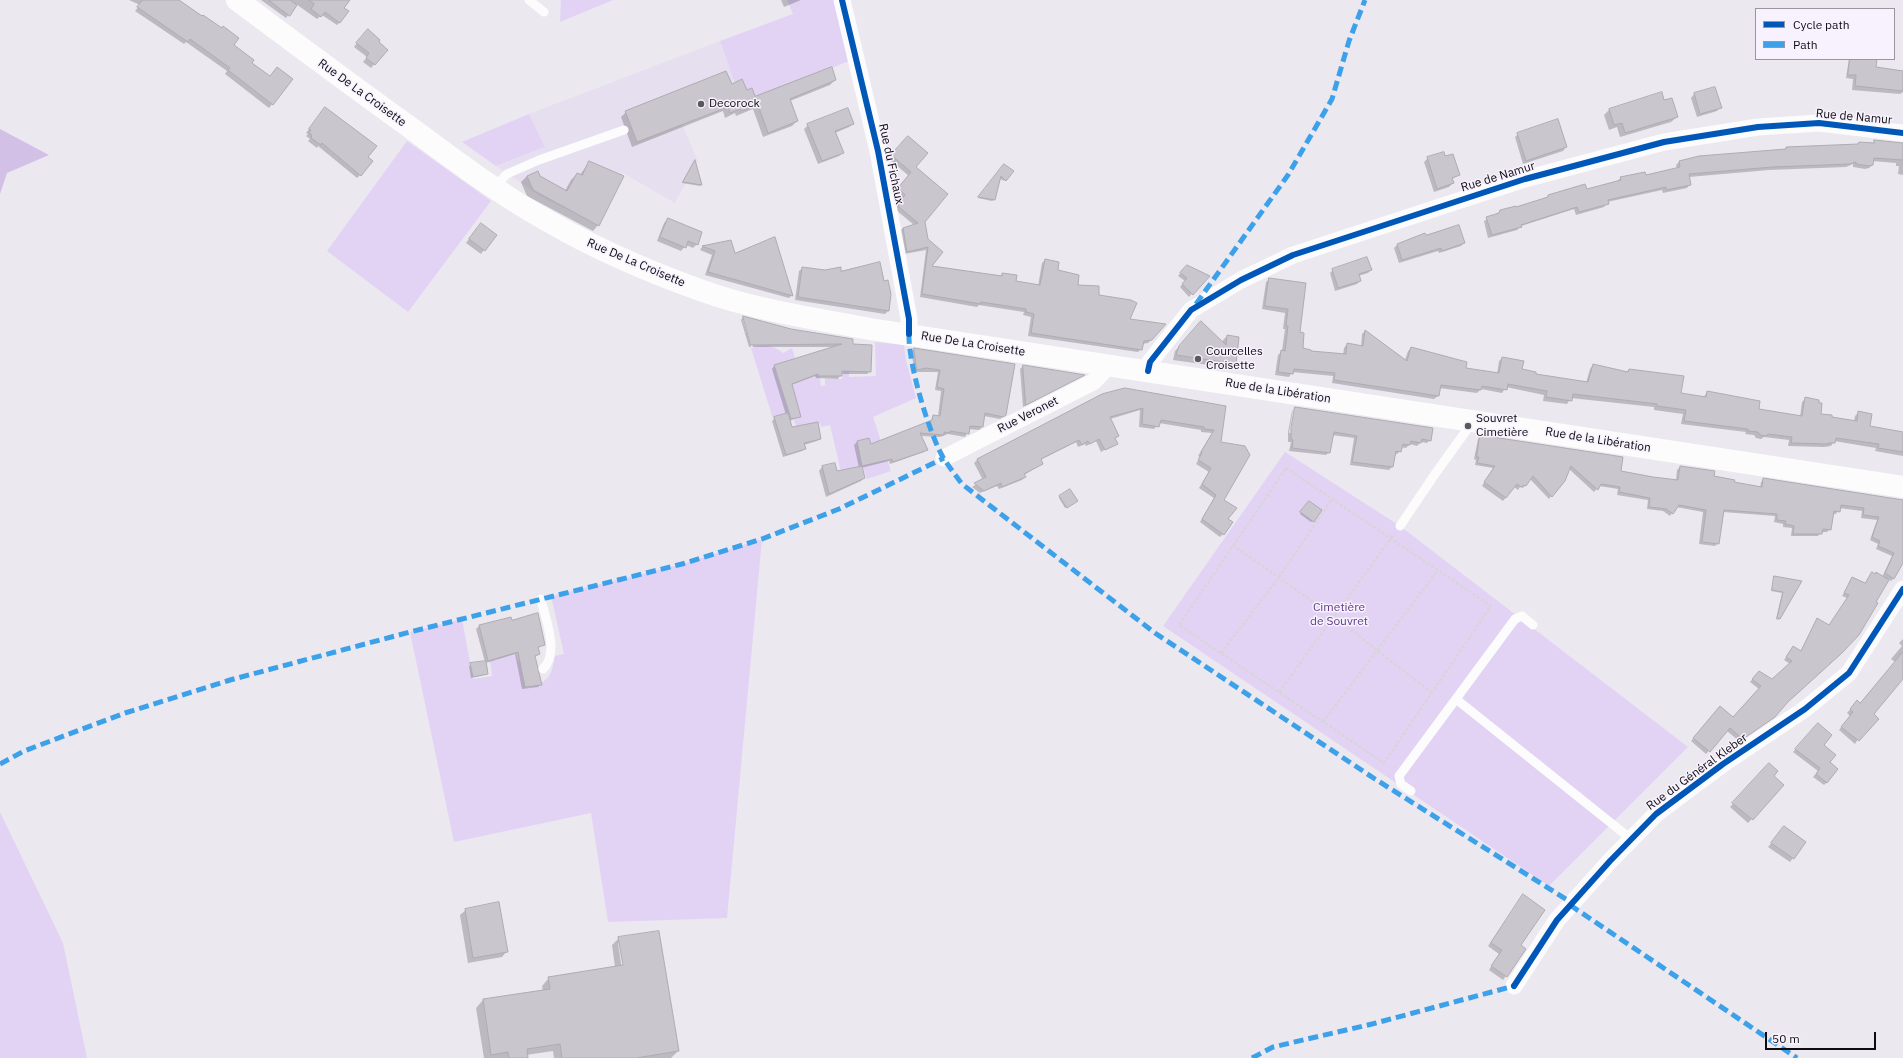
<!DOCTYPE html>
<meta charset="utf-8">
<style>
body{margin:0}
#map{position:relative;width:1903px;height:1058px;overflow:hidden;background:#ebe8f0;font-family:"IBM Plex Sans",sans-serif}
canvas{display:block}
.legend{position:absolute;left:1755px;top:8px;width:140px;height:52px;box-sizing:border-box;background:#f7f2fe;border:1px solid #9a969f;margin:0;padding:5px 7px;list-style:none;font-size:12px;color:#0e0c10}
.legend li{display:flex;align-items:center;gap:8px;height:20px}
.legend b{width:20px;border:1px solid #9a969f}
.scale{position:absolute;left:1765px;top:1032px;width:111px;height:18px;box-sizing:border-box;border:2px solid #0e0c10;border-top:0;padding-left:5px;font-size:12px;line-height:14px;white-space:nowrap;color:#0e0c10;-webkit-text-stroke:3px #f7f2fe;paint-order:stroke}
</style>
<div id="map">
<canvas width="1903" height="1058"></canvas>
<ul class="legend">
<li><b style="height:5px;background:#0057b8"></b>Cycle path</li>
<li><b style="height:5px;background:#3da1ea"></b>Path</li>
</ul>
<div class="scale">50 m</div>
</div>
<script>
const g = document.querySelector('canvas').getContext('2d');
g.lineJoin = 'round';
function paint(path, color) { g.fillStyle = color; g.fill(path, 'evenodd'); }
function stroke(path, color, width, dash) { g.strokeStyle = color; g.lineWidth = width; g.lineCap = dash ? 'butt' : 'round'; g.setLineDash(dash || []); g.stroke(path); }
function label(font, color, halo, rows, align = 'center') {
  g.font = font + ' "IBM Plex Sans",sans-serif'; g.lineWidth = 3; g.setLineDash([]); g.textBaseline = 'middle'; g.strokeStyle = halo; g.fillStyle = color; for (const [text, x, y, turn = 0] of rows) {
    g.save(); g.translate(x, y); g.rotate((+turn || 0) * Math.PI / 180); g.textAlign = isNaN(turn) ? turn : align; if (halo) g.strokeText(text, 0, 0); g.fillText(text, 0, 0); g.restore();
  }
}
paint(new Path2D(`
 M720 41 741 101 682 124 698 161 675 203 623 173 597 223 541 197 496 166 545 147 529 114Z`), '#e6dfef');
paint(new Path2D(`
 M561 0H613L560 22Z
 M787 0H842L856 58 781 89 741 101 720 41 793 14Z
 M529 114 545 147 496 166 462 142Z
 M407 141 491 201 408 312 327 251Z
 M875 342 904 345 906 360 916 398 873 417 891 471 867 479 863 467 841 472 830 425 821 427 820 423 813 425 799 437 792 414 773 419 751 348C763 344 773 345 783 353L792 348 796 361 818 366 821 386 825 385V379H842L844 371H849V377L876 376Z
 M1285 452 1400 526 1688 747 1549 886 1163 626Z
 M762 539 727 918 608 922 591 813 454 842 410 632 462 619 473 679 492 676 490 661 499 659 498 655 515 651 518 661 526 659 523 666 527 688C549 682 551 677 555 656L564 654 551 596 682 564Z
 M0 812 63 943 87 1058H0Z`), '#e2d3f5');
paint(new Path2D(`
 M0 129 49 155 7 173 0 194Z`), '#d2c0e7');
paint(new Path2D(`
 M129 0H178L233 45 250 63 270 77 292 79 269 108 225 74 227 71 186 42 184 44 135 11 140 5Z
 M261 0H347L340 22 337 25 322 15 317 19 296 4 286 18Z
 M781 0H801L784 7Z
 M364 34 386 50 371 68 363 62 367 57 354 47Z
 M1849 59H1876L1875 68 1903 72V92L1900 94 1852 90 1853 79 1846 78Z
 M835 80 830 85 790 101 797 121 792 126 763 137 753 109 736 116 735 113 725 118 723 111 632 147 621 117 626 112 731 85 746 92 754 97Z
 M1694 94 1720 107 1717 111 1697 117 1691 98Z
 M1609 110 1677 117 1671 122 1620 137 1617 127 1609 130 1604 115Z
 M322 112 360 175 357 178 318 146 317 148 308 141 310 139 306 136 308 134 306 133Z
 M853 124 849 127 835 133 843 152 839 156 818 164 804 129 808 125Z
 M1518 134 1566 147 1563 151 1523 164 1515 137Z
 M905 140 915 167 927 239 942 252 930 267 1000 277 1002 274 1015 282 1038 286 1042 263 1045 260 1076 286 1098 296 1129 319 1151 340 1148 343 1142 344 1141 349 1138 352 1028 336 1031 317 1023 315 1024 312 979 305 977 307 920 297 926 250 904 254 900 231 903 228 914 225 896 210 895 207 903 198 895 191 909 176 889 159Z
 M1875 141 1903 144V175L1898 174 1899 166H1896V163L1872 161V165L1869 168 1865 169 1853 167V164L1846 167 1769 170 1689 177 1690 184 1687 188 1663 193 1662 190 1607 202 1604 207 1576 215 1574 209 1521 226 1517 230 1488 238 1484 221 1501 211 1516 209 1545 199 1549 196 1586 190 1617 181 1621 178 1645 176 1677 169 1676 165 1679 162 1784 150 1786 148 1856 145 1859 143 1872 144Z
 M1445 157 1459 175 1452 179 1453 183 1449 187 1434 192 1424 162 1428 158Z
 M589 162 598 225 593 231 527 196 521 182 527 176 537 172 539 176 565 191 571 180 577 174 580 175Z
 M694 162 701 184 700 186 682 183Z
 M1003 166 1012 171 1004 181 999 178 994 200 992 201 978 198Z
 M668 219 697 244 693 248 686 245 681 251 657 241 664 223Z
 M477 228 495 235 481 254 466 243Z
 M1425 234V236L1464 243 1461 246 1439 253 1438 251 1399 263 1394 248 1397 245Z
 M730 241 734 255 792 295 789 298 705 275 712 255 700 250 702 247Z
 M803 268 840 273 888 311 885 314 795 300 799 271Z
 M1184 269 1208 276 1189 297 1180 287 1185 281 1178 276Z
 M1333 270H1371L1368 273 1358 276 1360 281 1357 284 1335 291 1330 273Z
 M1270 279 1305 284 1299 333 1302 349 1309 352 1343 355 1344 348 1347 344 1361 347 1362 334 1365 331 1405 360 1408 351 1411 348 1465 369 1497 374 1499 361 1502 358 1521 370 1534 375 1586 383 1590 369 1593 365 1626 372 1629 370 1680 394 1703 398 1707 392 1758 410 1800 417 1802 402 1806 398 1819 415 1854 421 1855 416 1858 413 1868 427 1903 432V456L1875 451 1876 448 1834 441 1831 446 1824 447 1788 446 1789 440 1764 437 1761 439 1756 438 1754 435 1745 434 1746 432 1681 424 1683 414 1654 410V407L1571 398 1567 404 1543 401 1544 395 1506 387 1502 393 1481 389 1477 393 1439 388 1438 396 1434 399 1332 383 1333 376 1292 372 1289 377 1275 375 1278 355 1282 351 1285 329H1283L1285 313 1262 309 1266 282Z
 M743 317 852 345 870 371 867 374H841L838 379 816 378 815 376 791 385 800 416 790 421 792 428 820 438 817 441 804 445 805 448 802 451 783 457 772 421 775 418 786 415 772 369 774 366 835 347H753L745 320H743L751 347H749L741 320Z
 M1197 327 1222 344 1223 340 1227 336 1238 338 1235 364 1230 368 1173 360 1175 351Z
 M914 349 1014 365 1005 415 1000 419 984 416 982 427 979 430 969 429 965 437 948 434 940 437 921 436 926 449 924 452 890 464 889 461 861 468 864 478 861 481 826 497 819 471 822 467 835 465 836 473 859 468 854 445 857 442 871 445 930 422 933 417H938L941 391 935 390 938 372H915L911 352Z
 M1023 366 1083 375 1023 407 1020 369Z
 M1103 395 1225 407 1220 442 1222 500 1227 519 1223 534 1220 537 1200 522 1214 498 1199 488 1209 472 1196 464 1200 457 1198 456 1212 433 1201 432V430L1159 423 1154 429 1139 427 1140 410 1110 419 1118 435 1114 439 1116 443 1101 452 1096 441 1086 446 1085 444 1078 447 1076 442 1040 460 1042 464 1024 475 1025 477 1022 480 999 489 997 486 980 493 972 487 983 480 974 463 977 460Z
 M1295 408 1430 440 1427 443 1421 442 1417 446 1410 444 1406 448 1401 447 1400 451 1397 454H1395L1392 467 1389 470 1350 465 1354 438 1332 435 1329 452 1326 455 1289 451 1291 442H1288V432L1292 411ZM1293 410H1295L1291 433H1289Z
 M1481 436 1620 472 1676 481 1677 470 1680 467 1733 483 1760 488 1761 482 1764 479 1903 500V561L1894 578 1891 581 1888 579 1874 602 1773 718 1739 741 1727 731 1706 754 1691 741 1717 710 1733 718 1759 689 1750 682 1756 675 1772 680 1790 664 1784 660 1793 647 1800 652 1817 620 1829 626 1847 598 1842 596 1853 578 1865 584 1872 573 1882 577 1892 556 1876 549 1878 544 1870 540 1877 520 1861 518 1862 511 1839 508 1836 514H1832L1830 529 1827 532H1821L1818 536H1791L1792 528 1783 527V524L1774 522 1775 516 1723 512 1718 543 1715 546 1699 544 1703 512 1676 507 1670 516 1663 511 1647 509 1648 500 1617 495 1618 489 1599 486 1594 492 1569 469 1549 499 1530 479 1523 488 1520 487 1518 490 1514 487 1503 501 1482 486 1493 468 1475 465 1476 460 1474 459 1478 439Z
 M1060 496 1075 502 1065 508 1059 498Z
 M1308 503 1313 521 1311 522 1300 514Z
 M1775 577 1800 582 1778 620 1776 619 1782 593 1771 591Z
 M511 621 544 644 537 649 539 654 534 657 541 684 538 687 522 689 515 654 486 663 487 674 471 678 469 666 485 662 476 629 479 626Z
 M1903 639V677L1872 714 1855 744 1839 730 1850 716 1847 713 1854 705 1860 704 1895 662 1891 659 1902 646 1899 643Z
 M1815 727 1828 762 1827 782 1824 785 1813 777 1818 771 1793 752Z
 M1765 768 1783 785 1748 823 1730 807Z
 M1784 827 1805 842 1790 862 1768 847Z
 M1523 896 1519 945 1525 949 1503 980 1489 970 1499 954 1488 946Z
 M466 910 507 951 502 957 468 963 460 915Z
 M619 938 678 1051 671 1058H554L553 1051 526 1055 527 1058H484L476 1008 483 1000 543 992 542 986 549 978 615 967 612 945ZM618 943H620L624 970H622Z`), '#0003');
const building = new Path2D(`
 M143 0H179L202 16 203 15 222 28 223 26 239 38 234 45 254 60 252 63 270 76 277 67 293 79 273 105 228 70 230 68 190 39 188 42 137 7Z
 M269 0H290L297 5 290 16Z
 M309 0H350L344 8 349 11 340 23 325 12 321 17 311 9 314 4Z
 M368 29 380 40 379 42 388 50 375 65 366 58 369 53 356 43Z
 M1850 59H1877L1876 67 1903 71V91L1855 86 1856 75H1848Z
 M832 67 836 80 790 99 798 121 768 133 758 105 741 111 740 109 730 113 728 107 637 142 625 111 726 71 732 84 742 79 747 90 752 88 755 96Z
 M1715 87 1722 108 1700 114 1694 93Z
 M1662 92 1664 100 1672 98 1678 117 1625 133 1622 123 1614 125 1609 109Z
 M325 107 377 146 368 157 373 161 361 176 322 143 321 145 311 138 312 135 309 133 311 130 309 129Z
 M848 108 854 124 835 131 844 153 822 161 807 124Z
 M1558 119 1567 147 1526 161 1517 133Z
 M908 136 928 153 916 167 948 194 925 222 928 239 943 252 932 266 1002 276V273L1017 275 1016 281 1040 285 1045 259 1059 262 1058 270 1079 275 1078 285 1099 286V295L1131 300 1137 303 1130 319 1166 324 1152 340 1144 341 1142 350 1031 333 1034 314 1026 312V309L981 302V304L922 294 928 247 907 252 903 228 918 223 899 207 898 203 905 195 898 188 911 172 891 155Z
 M1874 140 1903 143V160L1874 158 1873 165 1869 166 1856 164V162L1850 164 1773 167 1689 174 1691 185 1666 190V187L1608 200 1609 204 1579 212 1577 207 1521 225 1522 227 1492 235 1486 217 1499 213 1500 210 1516 206V207L1548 197V195L1585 184 1587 189 1621 180 1620 177 1645 172 1646 175 1680 167 1679 161 1699 156 1786 149V147L1858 144 1859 142 1874 143Z
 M1444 152 1445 156 1453 154 1460 175 1452 178 1454 183 1437 189 1427 157Z
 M695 160 702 185 683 182Z
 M589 161 624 176 599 226 533 190 527 176 538 171 540 176 567 191 577 173 582 175Z
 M1004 164 1014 171 1006 181 1001 176 995 200 978 197Z
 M668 218 702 232 698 245 688 241 686 248 660 237Z
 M481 223 497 235 485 251 469 239Z
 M1459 225 1465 243 1442 251 1441 248 1402 260 1397 244 1425 233 1426 235Z
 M775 237 793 296 708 272 715 251 702 246 731 240 735 253Z
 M1367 257 1372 270 1359 274 1361 281 1338 288 1332 269Z
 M880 262 884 281 888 280 891 294 889 311 798 297 802 267 825 270 841 267V271Z
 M1187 265 1210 276 1193 295 1182 284 1187 278 1180 273Z
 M1269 278 1306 283 1300 332 1304 333 1303 348 1311 350V351L1346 354 1347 343 1363 346 1365 330 1407 361 1411 347 1467 362 1466 368 1499 373 1502 357 1524 361 1522 369 1536 372V374L1588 382 1593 364 1628 372 1629 369 1684 376 1681 393 1706 397 1707 391 1760 401 1759 409 1802 416 1805 397 1819 400V403H1822L1821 414 1832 415V417L1857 421 1858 411 1872 414 1870 426 1903 432V452L1878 448 1879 444 1836 438 1835 443H1828V444L1791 443 1792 437 1768 434 1766 436 1760 435 1758 432 1748 431V429L1684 421 1686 410 1657 406V404L1573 394 1572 401 1546 397 1547 391 1508 384 1507 390 1482 386 1481 390 1441 385 1439 396 1334 380 1335 373 1294 369 1293 374 1278 372 1281 350 1285 351 1288 326H1286L1288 309 1265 306Z
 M743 316 791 329 853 339V344L872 345 871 372 842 371V376H818V374L792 384 801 417 791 419 774 365 842 344 751 345Z
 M1201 321 1226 345 1227 335 1239 337 1236 364 1176 355 1179 346Z
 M914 348 1015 364 1006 415 1003 417 985 413 983 427 970 426 969 434 950 431V433L944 432V435L920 433 928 450 893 462 892 459 862 466 857 441 869 438 871 444 932 420 933 415 940 416 944 389 937 387 940 370 926 368 917 370Z
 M1023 365 1085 375 1026 405Z
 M1125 388 1226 406 1221 442 1245 446 1250 455 1224 500 1237 508 1228 519 1233 522 1224 535 1202 519 1216 495 1202 484 1211 468 1198 460 1202 453 1201 452 1214 430 1204 429V427L1161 420 1159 427 1142 424 1143 408 1110 417 1119 436 1115 438 1118 444 1105 450 1099 439 1090 444 1088 441 1082 445 1079 440 1041 459 1043 464 1024 474 1026 477 1002 487 1001 483 984 491 974 483 986 477 977 459 1102 394Z
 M1295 407 1433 428 1431 441 1422 439 1421 443 1411 441 1410 445 1403 444 1401 452 1396 451 1393 467 1352 462 1357 436 1334 432 1330 453 1292 448 1293 440 1291 439V428Z
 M788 413 792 427 818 422 821 439 804 443 806 449 786 455 774 417Z
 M1480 435 1623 457 1621 471 1653 477 1678 480 1680 466 1715 471 1714 476 1735 480 1734 482 1762 487 1763 478 1903 500V563L1894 579 1885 573 1894 553 1878 546 1880 541 1872 537 1879 517 1863 515 1864 508 1841 505 1840 512 1834 511 1831 530 1823 529 1822 534H1793L1794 526 1785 524 1786 521 1777 520V514L1724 510 1719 544 1702 542 1706 510 1679 505 1673 514 1666 509 1649 507 1650 498 1619 492 1620 487 1601 484 1598 490 1571 466 1565 481 1552 497 1533 476 1526 486 1524 485 1521 487 1517 484 1506 498 1484 482 1495 466 1477 463 1479 457H1477Z
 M835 463 837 471 862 466 865 478 829 494 822 466Z
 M1070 489 1078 501 1067 508 1059 496Z
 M1309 501 1322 510 1314 522 1300 512Z
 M1872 572 1875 574 1876 572 1889 580 1876 602 1878 603 1859 635 1842 653 1788 702 1775 717 1743 739 1730 728 1710 752 1693 738 1720 706 1733 717 1761 686 1752 679 1759 671 1772 679 1792 661 1786 657 1793 646 1801 651 1817 618 1829 625 1849 595 1844 593 1852 577 1865 583Z
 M1774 576 1802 581 1780 619 1777 618 1783 592 1772 590Z
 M538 613 545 645 538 647 540 654 535 656 542 685 525 687 518 652 488 661 479 625 511 617 512 620Z
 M1903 652V679L1874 714 1879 719 1859 741 1841 727 1853 712 1850 709 1857 700 1860 703Z
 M486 661 488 674 473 677 470 663Z
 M1818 723 1832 735 1824 745 1836 755 1830 762 1838 769 1827 783 1816 774 1820 768 1795 749Z
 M1769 763 1778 771 1774 776 1784 785 1753 820 1732 803Z
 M1784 826 1806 842 1794 859 1771 843Z
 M1523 894 1545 910 1521 945 1526 949 1507 977 1491 966 1502 950 1491 943Z
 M499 902 508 952 473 958 465 909Z
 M659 931 679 1051 636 1058H562L560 1044 527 1049 528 1058H509L508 1052 491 1055 483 999 550 989 548 977 623 965 618 937Z`);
paint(building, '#c9c7cd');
stroke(building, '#aeacb2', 1);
stroke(new Path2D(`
 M1286 468 1491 606 1384 763 1179 625Z
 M1233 545 1333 616 1432 693
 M1221 653 1279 577 1332 499
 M1279 692 1394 534
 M1323 722 1438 570`), '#d7d5d8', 2.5, [3, 2]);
stroke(new Path2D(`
 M529 0 544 12
 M494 188 507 174 539 160 624 130
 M1400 526 1435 474 1466 431 1469 421
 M541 599C545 619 560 652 543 669
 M1456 699 1631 839
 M1411 791 1401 784 1399 776 1515 619 1522 616 1533 625`), '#fcfcfd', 9);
stroke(new Path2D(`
 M842 0 878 151 909 319V334
 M1148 371 1150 362 1191 310 1241 280 1293 255 1525 179 1664 142 1758 127 1819 123 1903 133
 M944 458 1093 382 1102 373 1103 364
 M1514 986 1557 920 1610 861 1656 814 1723 764 1805 709 1849 673 1903 589`), '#fcfcfd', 17);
stroke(new Path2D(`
 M237 0C296 44 355 88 415 131 458 163 501 195 548 221 596 249 647 271 700 290 755 310 812 318 870 329L1903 487`), '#fcfcfd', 22);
stroke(new Path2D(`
 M1196 304 1288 175 1332 99 1349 41 1365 0
 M909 334C908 363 929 434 944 459 950 468 956 476 962 484L1155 633 1375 779 1572 903
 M0 764 24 751 125 713 230 680 410 632 682 564 762 539 839 509 944 458
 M1570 905 1797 1058
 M1252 1058 1273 1047 1372 1024 1514 986`), '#3da1ea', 5, [10, 5]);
stroke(new Path2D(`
 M842 0 878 151 909 319V334
 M1148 371 1150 362 1191 310 1241 280 1293 255 1525 179 1664 142 1758 127 1819 123 1903 133
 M1514 986 1557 920 1610 861 1656 814 1723 764 1805 709 1849 673 1903 589`), '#0057b8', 6);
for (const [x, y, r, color] of [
 [701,104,4,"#5b595e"],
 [1198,359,4,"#5b595e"],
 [1468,426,4,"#5b595e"]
]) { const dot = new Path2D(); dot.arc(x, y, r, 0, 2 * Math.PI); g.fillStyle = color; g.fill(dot); stroke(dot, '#f7f2fe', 1.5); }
label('12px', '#0e0c10', '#f7f2fe', [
 ["Rue De La Croisette",362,93,36],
 ["Rue de Namur",1854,117,5],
 ["Rue du Fichaux",891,164,78],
 ["Rue de Namur",1498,177,-17],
 ["Rue De La Croisette",636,263,23],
 ["Rue De La Croisette",973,344,9],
 ["Rue de la Libération",1278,391,9],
 ["Rue Veronet",1028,415,-27],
 ["Rue de la Libération",1598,440,9],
 ["Rue du Général Kleber",1697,772,-36]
]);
label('12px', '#0e0c10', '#f7f2fe', [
 ["Decorock",709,104],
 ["Courcelles",1206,352],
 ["Croisette",1206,366],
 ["Souvret",1476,419],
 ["Cimetière",1476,433]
], 'left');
label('12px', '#623b87', '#f7f2fe', [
 ["Cimetière",1339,608],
 ["de Souvret",1339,622]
]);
</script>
